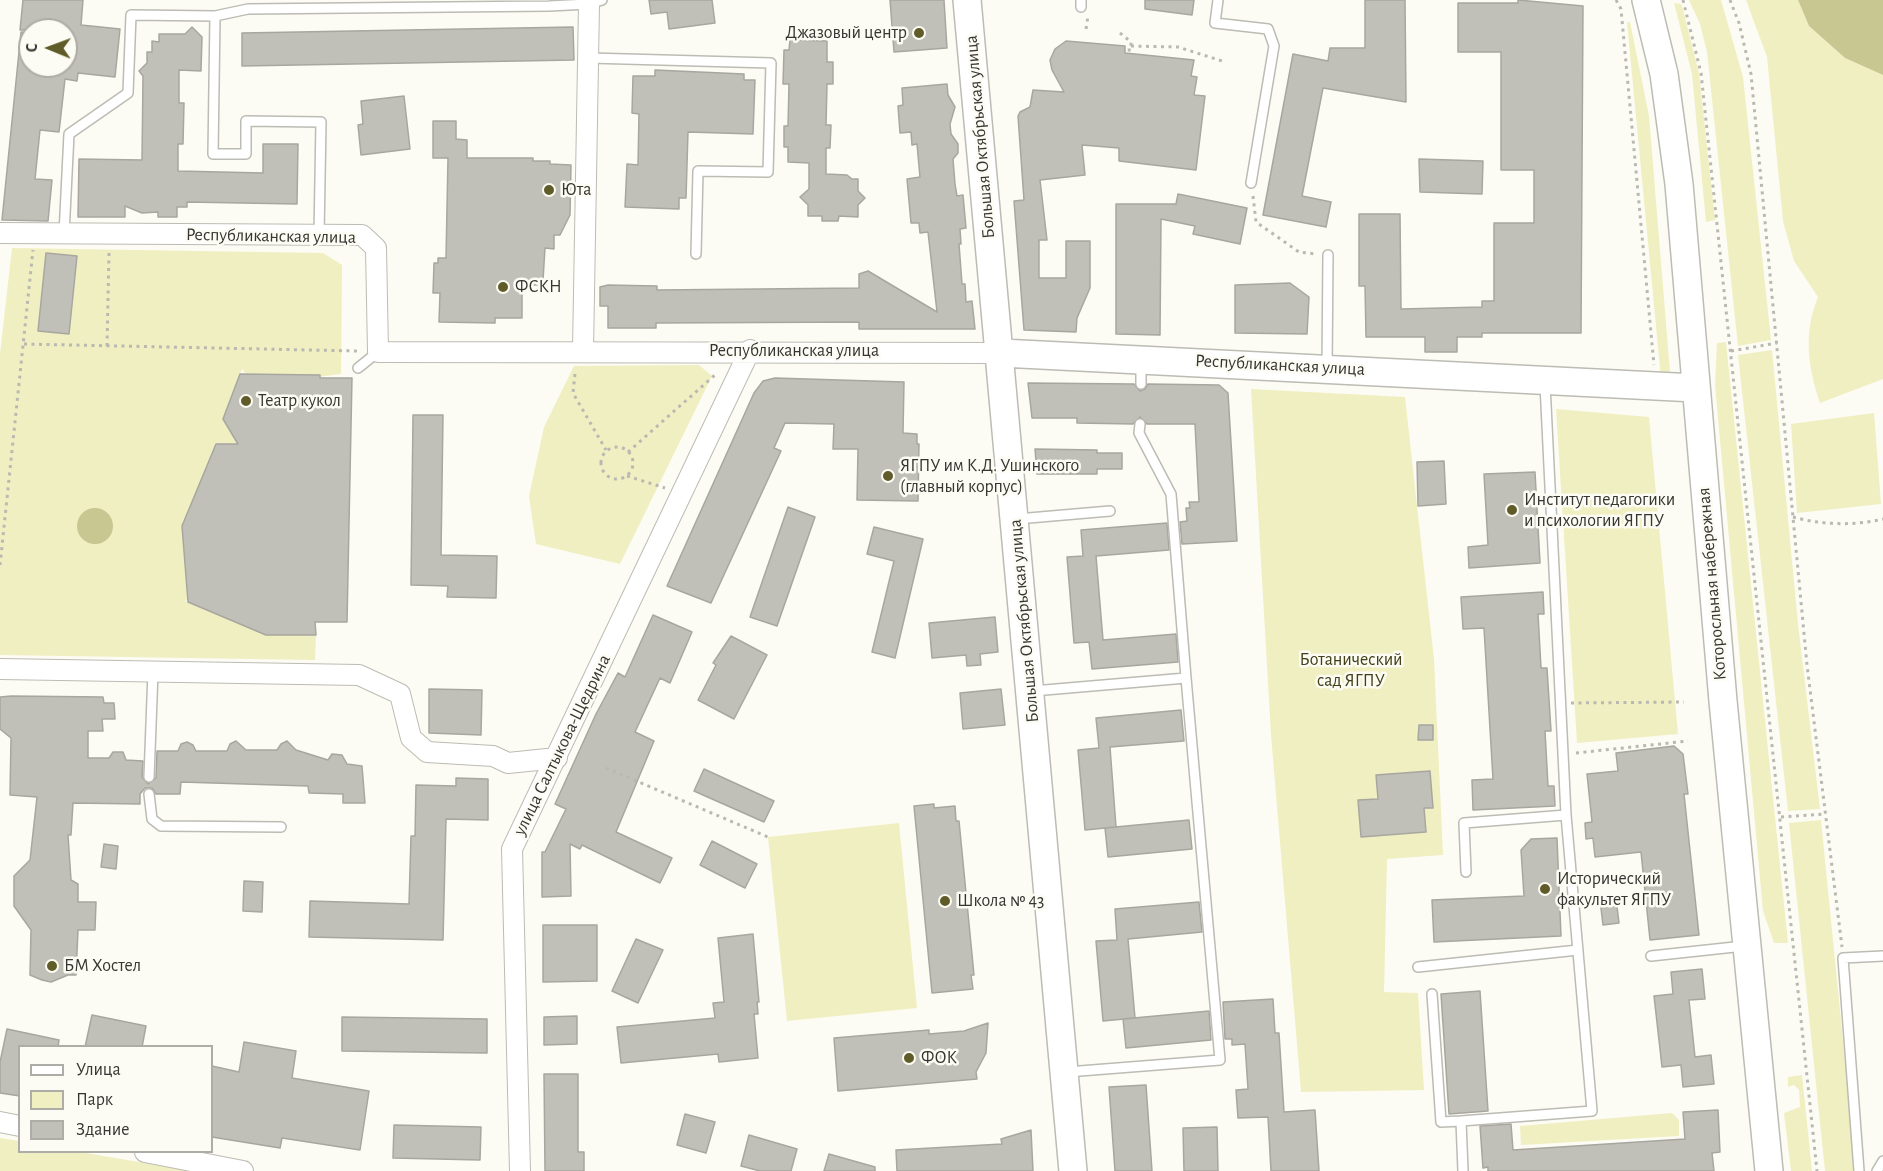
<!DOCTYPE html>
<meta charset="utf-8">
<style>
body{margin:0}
#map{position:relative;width:1883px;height:1171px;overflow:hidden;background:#fcfcf4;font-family:"Alegreya Sans",sans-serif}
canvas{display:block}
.legend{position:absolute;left:18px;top:1045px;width:195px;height:108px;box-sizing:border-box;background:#fcfcf4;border:2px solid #adaca6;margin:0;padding:8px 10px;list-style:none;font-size:18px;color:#363532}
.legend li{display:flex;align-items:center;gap:12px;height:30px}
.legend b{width:30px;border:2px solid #adaca6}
.north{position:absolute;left:18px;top:18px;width:60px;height:60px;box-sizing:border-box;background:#fcfcf4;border:2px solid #adaca6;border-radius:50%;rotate:271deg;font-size:16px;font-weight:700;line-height:24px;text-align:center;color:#363532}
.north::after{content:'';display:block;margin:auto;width:21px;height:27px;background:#5f5c29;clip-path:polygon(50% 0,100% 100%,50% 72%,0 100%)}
</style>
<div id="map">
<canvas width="1883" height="1171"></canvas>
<ul class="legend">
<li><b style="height:8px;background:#fff"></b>Улица</li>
<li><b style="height:16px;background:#f0efc1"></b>Парк</li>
<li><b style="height:16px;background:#c0c0b9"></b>Здание</li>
</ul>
<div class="north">С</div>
</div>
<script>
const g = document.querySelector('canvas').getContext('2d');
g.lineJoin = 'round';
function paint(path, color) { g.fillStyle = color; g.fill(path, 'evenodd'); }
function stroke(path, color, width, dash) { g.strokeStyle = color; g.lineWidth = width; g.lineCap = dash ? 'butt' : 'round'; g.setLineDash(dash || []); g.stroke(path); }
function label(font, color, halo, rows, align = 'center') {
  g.font = font + ' "Alegreya Sans",sans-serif'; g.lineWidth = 5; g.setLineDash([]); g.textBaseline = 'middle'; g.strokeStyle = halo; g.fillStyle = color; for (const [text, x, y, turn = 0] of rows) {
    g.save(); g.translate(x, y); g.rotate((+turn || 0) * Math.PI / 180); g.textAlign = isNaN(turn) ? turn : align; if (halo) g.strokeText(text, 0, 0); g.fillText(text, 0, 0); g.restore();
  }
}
paint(new Path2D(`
 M1689 0H1721L1743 77 1771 340 1738 346 1707 52 1700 24Z
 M1746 0H1798L1809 26 1845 58 1883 75V379L1820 403C1808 367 1803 333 1818 297L1794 261 1783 221 1767 57Z
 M1674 3 1681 4 1683 10 1699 73 1715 220 1706 222 1692 74Z
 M1627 22H1630L1649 116 1670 372 1661 379Z
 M12 248 323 253 342 265 341 374 255 385 242 369 223 419 239 446 216 444 182 526 187 582 206 590 185 601 266 635H316L315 660 0 655V354Z
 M1726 342 1788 943H1774L1763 911 1715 385 1717 343Z
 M1772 350 1798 624 1820 809 1788 811 1738 355Z
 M699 365 712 376 620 564 536 544 529 496 544 427 574 366Z
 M1251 389 1405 397 1434 659 1443 855 1387 859 1384 992 1418 993 1424 1090 1301 1092 1271 735Z
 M1556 409 1649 417 1678 734 1577 743Z
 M1874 413 1881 504 1797 513 1791 424Z
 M1821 820 1856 1171H1825L1789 823Z
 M899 823 917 1008 787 1021 768 837Z
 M1802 1075 1812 1171H1791L1784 1113 1800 1107 1799 1090 1794 1085 1788 1087V1077Z
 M1672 1113 1679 1120V1136L1521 1145 1520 1126Z
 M0 1138 19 1141 20 1152H80L192 1171H0Z`), '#f0efc1');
paint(new Path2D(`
 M1798 0H1883V75L1845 58 1809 26Z
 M77 526a18 18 0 1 1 36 0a18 18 0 1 1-36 0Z`), '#c8c691');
const building = new Path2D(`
 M23 0H83L81 25 120 29 115 77 78 73 77 81 65 79 59 132 40 130 35 179 52 180 48 221 2 220 21 32 30 33V66H66V30H20Z
 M649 0H712L715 23 669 29 667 12 651 14Z
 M890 0H944L947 48 894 52Z
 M1145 0H1194L1192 15 1145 9Z
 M1365 0H1405L1406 102 1323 88 1302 196 1331 202 1326 227 1263 215 1293 54 1328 61 1330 48H1365Z
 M1518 0 1583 6 1581 333H1482V337H1457V352H1425V337H1366L1365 286H1359V214H1400L1401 309 1482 307V301H1494V223H1534V170H1501V52H1458V3H1518Z
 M192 27 202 37 201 71 179 70V103H184L183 144H178V171L263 173V144H298L297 204 187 202V207H177V217H158V212L142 213 125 206V217H78L79 159 142 160 143 76 139 71 147 63V52H152V41L159 42V34H185Z
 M573 27 574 60 242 66V33Z
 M790 40 827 41V62H833V84H827L826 125H831L830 148H826V174L847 175 852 179H858V191L865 198 858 205V217L839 216 838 221H822V216H808V205L800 197 809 189V163L788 162V147H784V126H788L789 84H783L784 50H789Z
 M1066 41 1125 46V53L1194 60 1191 76 1197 77 1194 95 1205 96 1196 170 1119 161V148L1082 145 1085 175 1040 180 1047 240H1039V278H1066V241H1090V288L1077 318 1076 332 1024 330 1014 201 1024 200 1018 116 1020 112 1030 107 1033 90 1064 92 1052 70 1050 60 1055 49Z
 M655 70 744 74V80H755L753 134 688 132 686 198H679V209L625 207 627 164 638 165 639 114 632 113 633 76H655Z
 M947 84 948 95 955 107 950 124 951 134 958 144V153L953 159 955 184 957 196 963 195 966 228 960 229 961 244H959L962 284H965L966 302 972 301 975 329H859V322L656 323V328H608V306H600V287L608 285 657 286V290L859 288V274L868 271 937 312 928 232 920 233 919 223H911L907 179 920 177 917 144 912 145 911 132 900 133 898 106 903 105 902 88Z
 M404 96 410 149 361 155 358 125 363 124 361 101Z
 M433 121H456V139L467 140V158H533V161H550V164L571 165 570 215 560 235H554V249L545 248 543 280H537V285H522V318H495V323L439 322 440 293H433L434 263H438V258H446L448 158H433Z
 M1419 159 1483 161 1482 194 1420 192Z
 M1178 194 1247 208 1240 244 1193 234 1195 226 1161 219 1160 335 1116 334V204H1176Z
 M46 253 77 256 69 334 38 331Z
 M1290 283 1309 297 1307 334 1235 333V285Z
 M240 374 320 375V378H352L347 622H315L316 635H266L188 602 182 526 216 444H238L223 419Z
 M775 378 904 382 903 433 917 434V444H919L918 501 857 500 858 449H833L834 424 785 423 774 448 781 451 711 603 667 586 754 393 763 381Z
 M1028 383 1134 384 1140 391 1145 389 1148 384 1219 385 1228 393 1237 541 1182 544 1180 522 1187 521 1186 508H1190L1189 502H1199L1195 424H1147L1140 417 1133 424 1077 423V418H1032Z
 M413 415H443L441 555 497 556 496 598 447 597 448 586 411 585Z
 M1035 449 1097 450V453H1122V469H1097V474H1037Z
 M1444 461 1446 504 1418 506 1417 462Z
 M1535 472 1540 563 1469 568 1468 547 1488 545 1484 474Z
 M788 507 815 517 777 626 750 617Z
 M1167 523 1169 550 1096 556 1103 640 1176 634 1178 662 1092 669 1089 642 1074 643 1067 557 1083 556 1081 530Z
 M874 527 923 539 895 658 872 652 894 561 867 554Z
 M1543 592 1544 614H1538L1541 668H1547L1551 731H1545L1548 786H1554L1555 806 1473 810 1472 780 1493 779 1484 628 1463 629 1461 597Z
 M653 615 692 632 670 683 660 678 635 732 654 741 616 832 672 858 660 883 582 845 580 849 570 844 571 896 542 897V852H545L566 809 555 804 596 714 618 673 625 677Z
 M995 617 998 652 980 654 981 665 967 666 966 655 932 658 929 623Z
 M731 636 767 655 734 719 698 700 716 665 713 663Z
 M429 689 482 690 481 735 429 733Z
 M1001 689 1005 725 963 729 960 693Z
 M11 696 103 697 104 703H114L115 719H102L103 731H88V758H109L113 752H123L126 760 143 761 142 777 148 784 156 778 157 751H178L181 744 187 742 193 745 196 751H227L230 744 236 741 246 750H277L281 744 287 741 296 750 328 760 332 754 342 755 347 764 362 766 365 803H343V794L309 793 308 786 181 782 180 794H156L152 788H145L140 794V804L73 803 71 835H68L71 880 78 884V902H96L95 930H78L76 975H68L51 982 42 980 30 975 31 930 14 906V876L30 860 37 797 10 795 11 738 0 729V697Z
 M1181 710 1184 741 1110 747 1116 827 1085 830 1078 750 1099 748 1096 718Z
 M1419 725H1433V740H1418Z
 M1674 746 1683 754 1688 794H1684L1699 935 1650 940 1641 852 1595 857 1593 838 1586 839 1585 823 1592 822 1587 774 1618 771 1616 753Z
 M704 769 774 801 764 822 694 791Z
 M1430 771 1433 808H1424L1426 832 1361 837 1358 800 1378 799 1376 775Z
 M456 778 488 779V820L446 819 443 940 309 937 310 901 409 904 411 836H415L416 785 456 786Z
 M934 804V808L955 806 956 821H959L974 975H971L973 989 932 993 914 806Z
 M1189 820 1192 849 1108 857 1105 828Z
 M1557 838 1561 936 1434 942 1432 900 1524 896 1521 850 1531 839Z
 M712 841 757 864 745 888 700 865Z
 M104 844 118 846 116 869 101 867Z
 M244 881 263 882 262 912 243 911Z
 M1616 898 1619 923 1603 925 1600 900Z
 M1199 902 1202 932 1128 939 1135 1018 1103 1021 1096 941 1117 940 1115 909Z
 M543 925H597V981L543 982Z
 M753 934 759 1002H757L758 1014H754L758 1058 719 1062 718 1054 621 1063 617 1027 715 1018 713 1003 724 1002 718 938Z
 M636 939 663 950 638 1003 612 991Z
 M1702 969 1705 999 1689 1000 1695 1057 1711 1055 1714 1084 1683 1087 1681 1065 1662 1067 1654 996 1673 994 1671 972Z
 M1480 991 1488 1111 1449 1114 1441 994Z
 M1273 999 1275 1033H1279L1284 1112 1315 1110 1319 1171H1271L1268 1117 1238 1118 1236 1090 1248 1089 1245 1044 1232 1045V1039H1225L1223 1002Z
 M1209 1011 1211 1040 1126 1048 1123 1019Z
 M92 1015 146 1026 142 1047H85Z
 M577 1016V1044L544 1045V1017Z
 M342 1017 487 1019V1053L342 1051Z
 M988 1023 986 1053 976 1072 977 1079 838 1091 834 1038 929 1030V1034L964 1031Z
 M7 1029 59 1040 58 1047H20V1096L0 1093V1062Z
 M244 1042 296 1051 292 1078 369 1091 360 1150 282 1138 280 1148 212 1137V1066L239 1072Z
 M544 1074H578V1152H584V1171H545Z
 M1146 1085 1152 1171H1115L1109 1087Z
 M1718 1110 1720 1152 1712 1153 1714 1171H1488V1167L1483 1168 1480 1126 1511 1124 1513 1150 1685 1139 1683 1112Z
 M685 1114 715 1122 706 1153 677 1145Z
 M394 1125 481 1127 480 1160 393 1158Z
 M1217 1127 1218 1171H1184L1183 1128Z
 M1031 1130 1033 1171H897L896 1150 1002 1144 1001 1139Z
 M749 1135 797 1149 791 1171H760L741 1166Z
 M829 1154 875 1167V1171H824Z`);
paint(building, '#c0c0b9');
stroke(building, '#a7a7a0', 1.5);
const lane = new Path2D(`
 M1218 0 1215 23 1268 29 1274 46 1251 183
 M1081 7V0
 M215 16 213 154H246V121L321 122 319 235
 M589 58 771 63 768 172 698 171 696 254
 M64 234 69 134 128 93 131 15 215 16 248 9 549 6 589 4 602 0
 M358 368 378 352
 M1327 368 1328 255
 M1141 384V362
 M1140 424 1139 433 1171 494 1186 678
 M1017 519 1110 511
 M1033 691 1186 678 1220 1060 1067 1072
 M149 777 153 672
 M149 794 152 819 161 826 281 827
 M1466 872 1464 823 1566 815
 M1651 956 1744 946
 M1418 967 1578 950
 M1432 994 1441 1122 1461 1121
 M1463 1171 1461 1121 1592 1111 1566 815 1545 384
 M1859 1171 1843 958 1883 956
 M1877 1171 1883 1161`);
const street = new Path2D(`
 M0 233 362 235 376 248 378 352 1001 353
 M583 351 589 4
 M0 669 359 675 400 694 411 738 427 752 493 756 508 763 557 758
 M0 1122 20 1126
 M145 1152 243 1171
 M520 1171 512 849 750 350`);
const secondary = new Path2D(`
 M967 0 1073 1171
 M1646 0 1664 74 1679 184 1723 701 1769 1171
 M1001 353 1695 388`);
stroke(lane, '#bcbcb4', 12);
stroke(street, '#bcbcb4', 22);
stroke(secondary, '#bcbcb4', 30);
stroke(new Path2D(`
 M1616 0 1621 9 1654 365
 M1683 0 1701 73 1817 1171
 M1730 0 1739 23 1751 74 1807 665 1842 947
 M1086 29 1088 16
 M1120 33 1131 42V50H1125
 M1131 46 1178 47 1222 61
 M1253 196 1256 222 1299 252 1316 254
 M24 344 358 351
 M107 346 109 252
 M1731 351 1777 343
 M575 374 573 393 606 450
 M601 463a16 16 0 1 1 32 0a16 16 0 1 1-32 0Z
 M628 452 716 374
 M627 476 665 488
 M1793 517C1822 525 1854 526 1883 519
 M0 565 33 250
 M1571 703 1684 702
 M1576 753 1688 741
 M606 768 768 837
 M1781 817 1825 814`), '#b9b9b2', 3, [3, 4.5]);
stroke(lane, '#fff', 9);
stroke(street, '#fff', 20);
stroke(secondary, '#fff', 27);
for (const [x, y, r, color] of [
 [919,33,6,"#5f5c29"],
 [549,190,6,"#5f5c29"],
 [503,287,6,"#5f5c29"],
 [246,401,6,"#5f5c29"],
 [888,476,6,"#5f5c29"],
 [1512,510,6,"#5f5c29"],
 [1545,889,6,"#5f5c29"],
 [945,901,6,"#5f5c29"],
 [52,966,6,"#5f5c29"],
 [909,1058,6,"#5f5c29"]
]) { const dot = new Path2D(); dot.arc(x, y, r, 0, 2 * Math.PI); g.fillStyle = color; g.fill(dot); stroke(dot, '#fcfcf4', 2); }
label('18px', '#363532', '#fcfcf4', [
 ["Джазовый центр",907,33,"right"],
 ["Юта",561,190],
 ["ФСКН",515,287],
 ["Театр кукол",258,401],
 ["ЯГПУ им К.Д. Ушинского",900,466],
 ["(главный корпус)",900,487],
 ["Институт педагогики",1524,500],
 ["и психологии ЯГПУ",1524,521],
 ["Исторический",1557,879],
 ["факультет ЯГПУ",1557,900],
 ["Школа № 43",957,901],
 ["БМ Хостел",64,966],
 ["ФОК",921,1058]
], 'left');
label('18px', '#363532', '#fcfcf4', [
 ["Большая Октябрьская улица",980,137,-95],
 ["Республиканская улица",271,236,1],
 ["Республиканская улица",794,351],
 ["Республиканская улица",1280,365,3],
 ["Которосльная набережная",1712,584,-95],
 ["Большая Октябрьская улица",1024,621,-95],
 ["улица Салтыкова-Щедрина",562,745,-64]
]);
label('18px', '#434017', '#fcfcf4', [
 ["Ботанический",1351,660],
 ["сад ЯГПУ",1351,681]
]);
</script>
